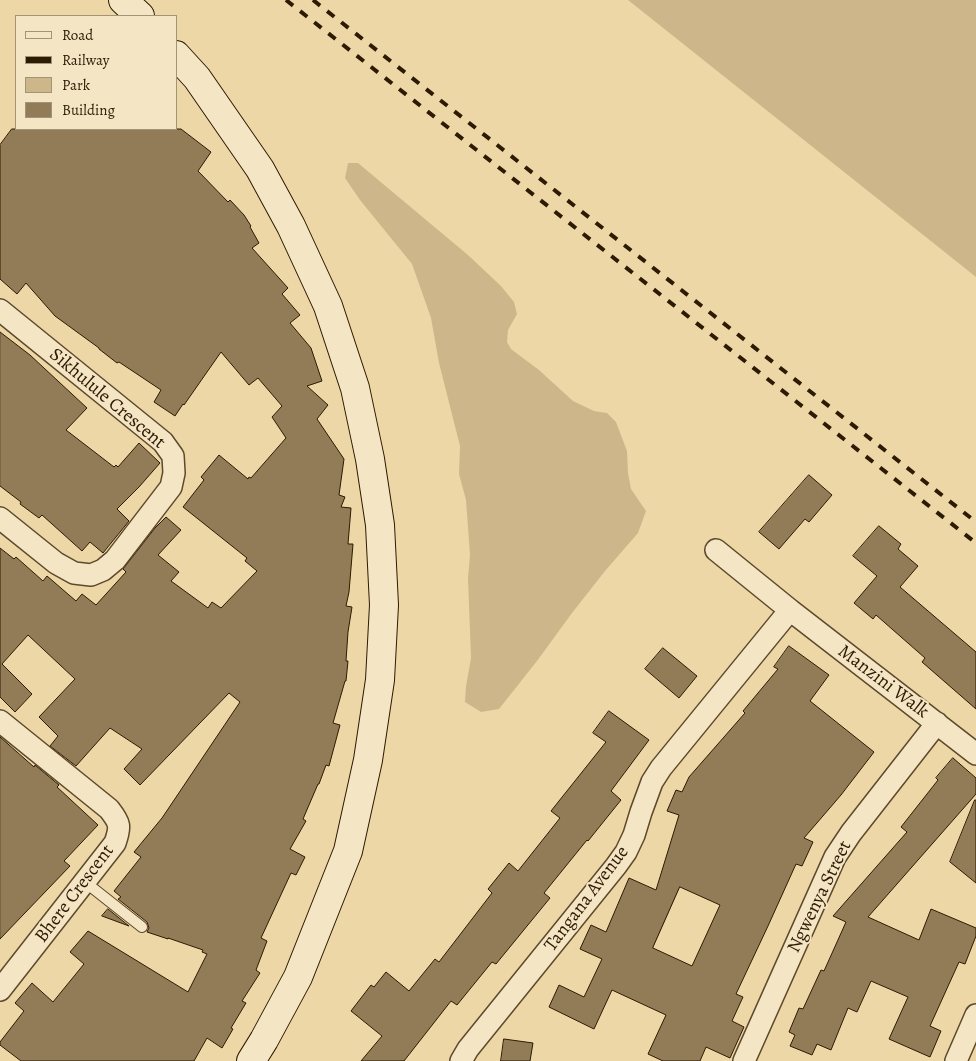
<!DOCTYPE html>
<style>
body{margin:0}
#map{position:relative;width:976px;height:1061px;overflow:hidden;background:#eed7a6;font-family:Alegreya,serif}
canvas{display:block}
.legend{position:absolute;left:15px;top:15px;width:162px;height:115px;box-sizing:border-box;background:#f4e5c5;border:1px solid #a49477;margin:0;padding:6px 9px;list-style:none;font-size:15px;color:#2d1a02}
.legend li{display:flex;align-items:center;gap:10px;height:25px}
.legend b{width:25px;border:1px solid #a49477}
</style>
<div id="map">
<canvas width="976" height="1061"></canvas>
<ul class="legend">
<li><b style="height:6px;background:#f4e5c5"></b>Road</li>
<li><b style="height:6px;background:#2d1a02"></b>Railway</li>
<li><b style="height:14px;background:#cdb78a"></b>Park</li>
<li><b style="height:14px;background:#917c57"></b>Building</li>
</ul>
</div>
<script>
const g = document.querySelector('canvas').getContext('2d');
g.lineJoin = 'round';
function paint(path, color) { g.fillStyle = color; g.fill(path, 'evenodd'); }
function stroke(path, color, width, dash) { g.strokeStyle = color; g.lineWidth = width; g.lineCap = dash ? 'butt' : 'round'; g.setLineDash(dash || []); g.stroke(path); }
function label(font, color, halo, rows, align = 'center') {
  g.font = font + ' Alegreya,serif'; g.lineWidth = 4; g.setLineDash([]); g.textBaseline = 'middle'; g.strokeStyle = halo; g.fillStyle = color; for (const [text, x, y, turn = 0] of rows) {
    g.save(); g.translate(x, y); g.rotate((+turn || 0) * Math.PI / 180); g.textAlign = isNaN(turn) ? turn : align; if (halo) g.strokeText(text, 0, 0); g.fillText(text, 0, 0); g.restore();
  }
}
paint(new Path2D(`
 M628 0H976V277Z
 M348 163H358L468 255 501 286 514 302 517 314 508 330 507 342 511 349 539 370 573 401 594 411 607 413 616 422 627 451 628 473 631 489 646 511 638 533 605 571 572 613 537 661 499 709 481 712 465 702 466 686 471 658 468 578 470 555 466 500 459 474 460 446 439 363 431 318 412 264 360 200 345 178Z`), '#cdb78a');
const building = new Path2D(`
 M12 129H181L211 152 198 171 228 202 230 200 244 215 251 226 250 227 259 243 252 248 288 288 282 294 300 315 290 323 311 348 322 381 307 386 328 405 317 419 344 459 339 495 345 497 341 507 351 508 348 544H353L349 592 346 606 352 607 348 632 346 661H348L346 681H345L333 723 340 725 329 766 326 765 319 784H318L303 819 306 821 290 849 305 857 296 875 291 873 261 938 267 941 256 970 260 973 242 1001 246 1003 231 1028 233 1029 222 1048 207 1038 194 1061H21L0 1045V1042L24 1011 15 1003 32 983 53 1002 84 964 70 952 88 931 188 992 207 954 202 952 203 950 168 938V939L147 932 149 928 147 922 118 899 121 897 114 891 141 857 134 852 162 818 240 702 229 693 140 785 124 769 142 749 110 728 76 766 50 746 58 736 39 717 75 679 28 635 2 664 32 694 15 712 0 697V548L14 559 16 557 43 581 47 576 76 601 82 594 96 605 126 572 123 569 155 528 166 517 181 530 158 555 179 572 171 581 208 608 212 602 221 608 257 571 245 561 247 558 183 507 204 480 201 477 219 455 248 479 249 477 251 478 286 438 272 417 282 406 258 378 249 385 221 352 184 405 183 404 175 416 154 402 161 390 119 362 117 363 99 349V348L55 316 26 283 17 294 0 279V145Z
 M0 332 30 355 87 408 66 430 114 467 116 465 118 467 139 443 160 463 139 487 117 509 129 521 103 553 90 542 82 551 42 515 39 518 20 504 21 502 0 486Z
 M809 475 832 495 809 522 805 519 779 549 759 532Z
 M879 526 901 544 898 549 918 566 900 587 976 652V709L922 662 925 658 876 615 873 619 854 603 877 576 853 556Z
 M789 646 829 675 810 701 874 752 841 795 804 838 813 842 802 866 796 864 768 926 736 994 743 997 732 1021 744 1027 730 1058 706 1047 700 1061H663L648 1054 666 1015 612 990 594 1029 549 1007 559 985 584 997 602 959 580 949 591 925 606 932 629 878 656 890 679 815 667 811 676 790 682 792 689 777 745 713 743 711 778 669 774 667ZM680 887 720 905 692 966 653 948Z
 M663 648 697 676 679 698 645 669Z
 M609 711 649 740 611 791 621 800 588 841 587 840 544 893 550 898 496 964 492 962 457 1005 451 1001 404 1061H361L382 1036 351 1011 371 985 374 987 386 972 409 991 435 959 439 962 492 893 488 889 509 863 518 871 560 818 551 811 606 742 593 733Z
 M0 737 34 767 35 765 59 785 57 787 98 825 64 861 70 866 0 939Z
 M953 758 976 778V794L868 917 919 940 931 909 976 928V936L965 964 959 962 930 1026 941 1031 930 1057 889 1039 908 997 871 981 857 1012 848 1008 831 1050 817 1044 812 1055 790 1046 795 1035 789 1032 799 1008 803 1009 821 970 824 971 846 922 833 916 907 832 901 827 938 780 936 778Z
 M975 800H976V883L950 862Z
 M108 909 129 926 102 916Z
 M504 1039 533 1043 530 1061H501Z`);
paint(building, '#917c57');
stroke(building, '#2d1a02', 1);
const lane = new Path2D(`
 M85 882 142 927`);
const street = new Path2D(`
 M0 310 163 442 173 456 174 473 171 487 115 560 103 570 91 575 74 573 56 563 0 518
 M716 550 790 610 976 754
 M0 721 109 809C120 823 121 826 115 843L0 990
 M461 1061 468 1049 616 866 626 852 634 835 641 812 652 782 661 768 790 610
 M744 1061 835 857 851 833 937 723
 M956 1061 976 1015`);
const secondary = new Path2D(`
 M123 0 140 16
 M176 55 197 78 260 169 291 226 328 306 355 388 370 459 380 525 384 605 380 680 368 760 348 851 298 977 264 1040 251 1061`);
stroke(lane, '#5d492b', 12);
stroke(street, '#5d492b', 24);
stroke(secondary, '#2d1a02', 30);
stroke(lane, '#f4e5c5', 10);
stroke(street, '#f4e5c5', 21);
stroke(secondary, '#f4e5c5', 28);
stroke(new Path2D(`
 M286 0 976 543
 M313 0 976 522`), '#2d1a02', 4, [9, 9]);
label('19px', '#2d1a02', '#f4e5c5', [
 ["Sikhulule Crescent",107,399,40],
 ["Manzini Walk",883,682,37],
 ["Bhere Crescent",75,894,-53],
 ["Ngwenya Street",820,897,-64],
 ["Tangana Avenue",587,899,-53]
]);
</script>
